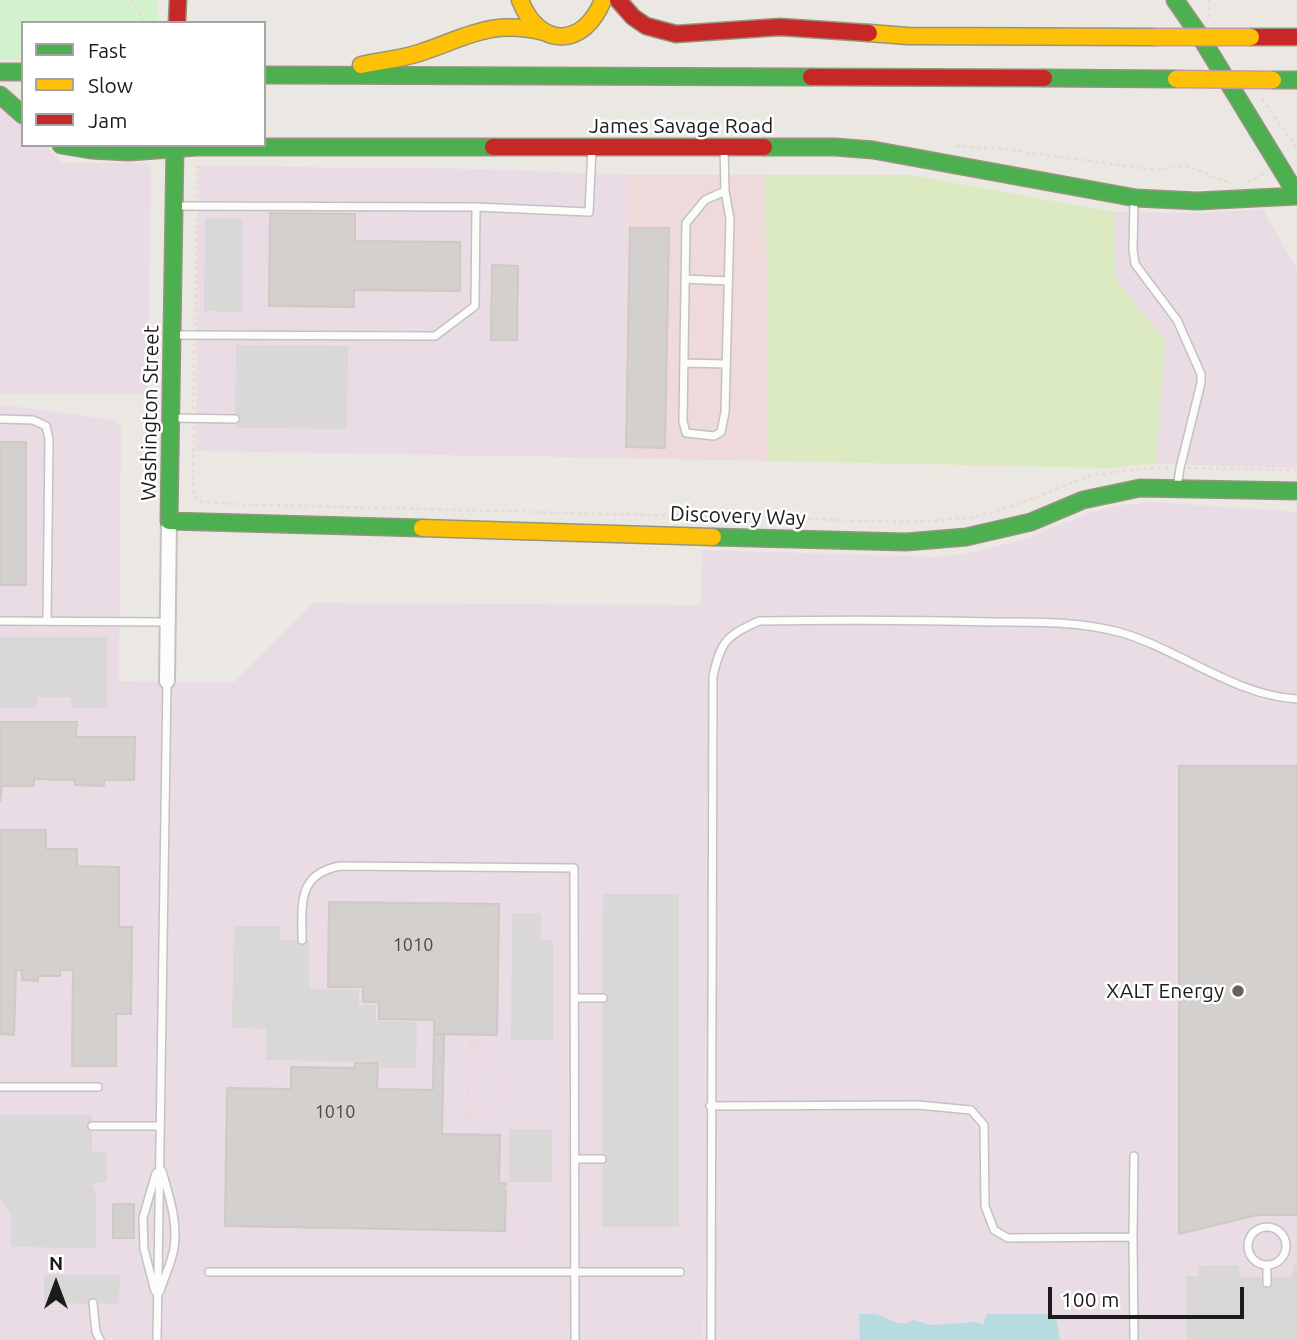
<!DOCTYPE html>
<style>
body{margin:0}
#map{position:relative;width:1297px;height:1340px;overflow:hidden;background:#ebe8e4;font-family:Ubuntu,sans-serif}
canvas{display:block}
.legend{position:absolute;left:21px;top:21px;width:245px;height:126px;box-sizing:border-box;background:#fff;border:2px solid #a4a4a4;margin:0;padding:9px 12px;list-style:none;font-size:21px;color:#1c1c1c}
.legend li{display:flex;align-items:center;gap:14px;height:35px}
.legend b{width:35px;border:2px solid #a4a4a4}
.north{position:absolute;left:21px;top:1249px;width:70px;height:70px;-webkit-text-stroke:5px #fff;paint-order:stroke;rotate:0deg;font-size:19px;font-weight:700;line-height:28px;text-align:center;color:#1c1c1c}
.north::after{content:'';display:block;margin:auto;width:24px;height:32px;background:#1c1c1c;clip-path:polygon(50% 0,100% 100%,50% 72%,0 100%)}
.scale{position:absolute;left:1048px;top:1287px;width:196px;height:32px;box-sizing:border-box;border:4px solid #1c1c1c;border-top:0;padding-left:9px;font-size:21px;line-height:24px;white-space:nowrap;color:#1c1c1c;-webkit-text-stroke:5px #fff;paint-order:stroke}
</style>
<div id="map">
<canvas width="1297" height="1340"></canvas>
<ul class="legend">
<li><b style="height:9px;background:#4caf50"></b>Fast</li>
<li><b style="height:9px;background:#ffc107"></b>Slow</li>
<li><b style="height:9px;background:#c62828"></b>Jam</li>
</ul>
<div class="north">N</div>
<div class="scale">100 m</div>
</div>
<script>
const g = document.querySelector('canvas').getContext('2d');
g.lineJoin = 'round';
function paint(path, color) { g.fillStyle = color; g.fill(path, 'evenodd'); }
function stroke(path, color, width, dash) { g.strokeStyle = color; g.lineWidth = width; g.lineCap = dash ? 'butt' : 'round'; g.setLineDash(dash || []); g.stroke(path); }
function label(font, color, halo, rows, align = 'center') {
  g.font = font + ' Ubuntu,sans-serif'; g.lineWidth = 5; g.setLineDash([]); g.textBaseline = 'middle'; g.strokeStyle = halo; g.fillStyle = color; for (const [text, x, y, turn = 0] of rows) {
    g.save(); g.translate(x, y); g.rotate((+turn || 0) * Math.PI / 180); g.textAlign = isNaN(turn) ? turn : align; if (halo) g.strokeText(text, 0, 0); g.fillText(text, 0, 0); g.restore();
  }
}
paint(new Path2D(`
 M628 175H766L768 461 625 458Z`), '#eedada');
paint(new Path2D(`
 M0 101 23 122V145H46L63 163H147L151 169 148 394H0Z
 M199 166 483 169 628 175 625 458 195 451Z
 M1263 209 1297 270V468L1156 464 1165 341 1115 278 1114 212 1203 213Z
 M0 406 19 407 113 420 121 427 119 681 234 682 313 603 701 605 702 550 938 557 976 552 1026 539 1090 513 1122 505 1154 502 1297 512V1340H704V1293L703 1340H0Z`), '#e9dce5');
paint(new Path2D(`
 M205 218 243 219 242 312 204 311Z
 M236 345 348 346 347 429 235 428Z
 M0 637H107V708H71V697H37V708H0Z
 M603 894H679V1227H602Z
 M512 913H541V940H553V1040H511Z
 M234 926H280L281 940H309V989H359V1005H376V1021L417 1022 416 1068H381L380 1062 266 1060V1029L232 1028Z
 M0 1115H92V1151L106 1152 107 1182 92 1183 96 1194V1248L11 1247V1213L0 1199Z
 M509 1129H552V1182H509Z
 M1239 1265 1240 1277H1292L1293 1265H1297V1340H1186V1276H1198L1199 1266Z
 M44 1275H120L119 1304 44 1303Z`), '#d9d8d6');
paint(new Path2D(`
 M766 175H911L1114 212 1115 278 1165 341 1156 464 1108 468 768 461Z`), '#dceac1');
paint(new Path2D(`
 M0 0H158L157 23H23V60L0 59Z`), '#d1f2cd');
paint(new Path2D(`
 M859 1314C865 1314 872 1313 878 1315 891 1318 900 1329 913 1320L932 1325 976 1322 983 1325 987 1314H1050L1056 1318 1060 1340H860Z`), '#b6dce0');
const building = new Path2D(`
 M270 213 355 214V241L460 242V291L354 290V307L269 306Z
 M630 228H669L665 448 626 447Z
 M492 265 518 266 517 340H491Z
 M0 442H26V585H0Z
 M0 722H77L76 737H135L134 780H104V786L75 785V780L34 779V786H2L0 801Z
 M1179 766H1297V1215H1257L1179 1234Z
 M0 830H46V849H77V866L119 867V927H132L131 1014H116V1066H72L73 970H60V976H38V981L22 980V970H16L14 1035 0 1034Z
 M329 902 499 904 497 1035 434 1034V1020L379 1019V1002H363V987H328Z
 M434 1034H444L442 1134 500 1135 499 1183H506L505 1231 225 1226 227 1088 291 1089V1067L355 1068V1063H378L377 1089 433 1090Z
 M113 1204H134V1238H113Z`);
paint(building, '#d3d0cd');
stroke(building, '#cec9c5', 2);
const lane = new Path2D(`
 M724 147 725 191 705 200 686 223 683 421 686 433 714 436 721 432 725 412 730 219 725 191
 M1134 201 1133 250 1135 264 1177 320 1201 374V383L1180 468 1177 488
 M176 206 476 207 589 212 592 148
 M685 279 728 281
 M175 335 435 336 475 306 476 207
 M684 363 726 364
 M172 418 235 419
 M0 419 33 420 46 426 49 439 47 621
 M0 621 167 622
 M302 940C302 904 297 874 340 866L574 868 575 1340
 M574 998H603
 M0 1087H98
 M710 1106 918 1105 971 1110 984 1125 985 1206 994 1230 1008 1238 1133 1237 1134 1340
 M92 1126H160
 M575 1159H602
 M1248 1246a19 19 0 1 1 38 0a19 19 0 1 1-38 0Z
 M1133 1237 1134 1156
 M1267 1265V1283
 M209 1272H680
 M155 1291 144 1249 143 1218 156 1173
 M160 1291C164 1277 172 1262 174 1248 178 1221 169 1196 162 1171
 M93 1303 96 1332 100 1340
 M157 1340 167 681
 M711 1340 713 676C721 641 726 636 759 621 837 620 915 620 992 622 1034 622 1078 621 1119 632 1179 649 1233 695 1297 699`);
const street = new Path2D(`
 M167 681 169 521`);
const fast = new Path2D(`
 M1175 0 1198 33 1297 195
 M0 72H23
 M264 75 811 77
 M1044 78 1176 79
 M1273 80H1297
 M0 95 23 115
 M61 145 91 150 129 152 197 147H493
 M175 145 169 521 422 528
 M764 147H835L873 150 1136 198 1197 201 1297 196
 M713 537 906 542 966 537 1031 522 1083 500 1140 488 1297 491`);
const slow = new Path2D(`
 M520 0C539 49 584 48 603 0
 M869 33 908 36 1153 37
 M361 65C380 61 400 59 419 53 468 37 490 19 544 32
 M422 528 713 537`);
const jam = new Path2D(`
 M618 0 633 17 646 26 676 34 780 27 869 33
 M177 23 178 0
 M1251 37H1297
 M811 77 1044 78
 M493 147H764`);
stroke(lane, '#c3c2c0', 10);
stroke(street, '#c3c2c0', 18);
stroke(fast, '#95947c', 19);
stroke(slow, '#95947c', 19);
stroke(jam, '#95947c', 19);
stroke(new Path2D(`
 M132 0 145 23
 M1209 0V16L1211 20
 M1262 99 1297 148
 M956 146 1004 149 1154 170 1187 166 1232 184
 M1248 182 1267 172
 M197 197 198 161
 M195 326 197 217
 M193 410 194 343
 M193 427V490L198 501 232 504 910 522 970 518 1013 506 1089 476 1139 469 1171 468
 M1188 468 1297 470
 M468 1117 505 1086 470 1040
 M503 1117H468L470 1040 505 1042
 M505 1179 514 1225 513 1253`), '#ebd7d6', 2.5, [3.5, 3.5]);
stroke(lane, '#fcfcfb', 7);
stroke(street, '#fcfcfb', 14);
stroke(fast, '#4caf50', 16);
stroke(slow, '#ffc107', 16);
stroke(jam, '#c62828', 16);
const slowBridge = new Path2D(`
 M1153 37H1251
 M1176 79 1273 80`);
stroke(slowBridge, '#c19aaa', 19, []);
stroke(slowBridge, '#ffc107', 16);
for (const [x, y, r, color] of [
 [1238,991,7,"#646362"]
]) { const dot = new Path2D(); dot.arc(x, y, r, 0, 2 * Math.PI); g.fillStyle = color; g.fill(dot); stroke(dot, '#fff', 2.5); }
label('18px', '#4a4948', null, [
 ["1010",413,945],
 ["1010",335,1112]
]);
label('21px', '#1c1c1c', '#fff', [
 ["James Savage Road",681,126],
 ["Washington Street",150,413,-89],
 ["Discovery Way",738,516,2]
]);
label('21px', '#1c1c1c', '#fff', [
 ["XALT Energy",1224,991]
], 'right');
</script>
